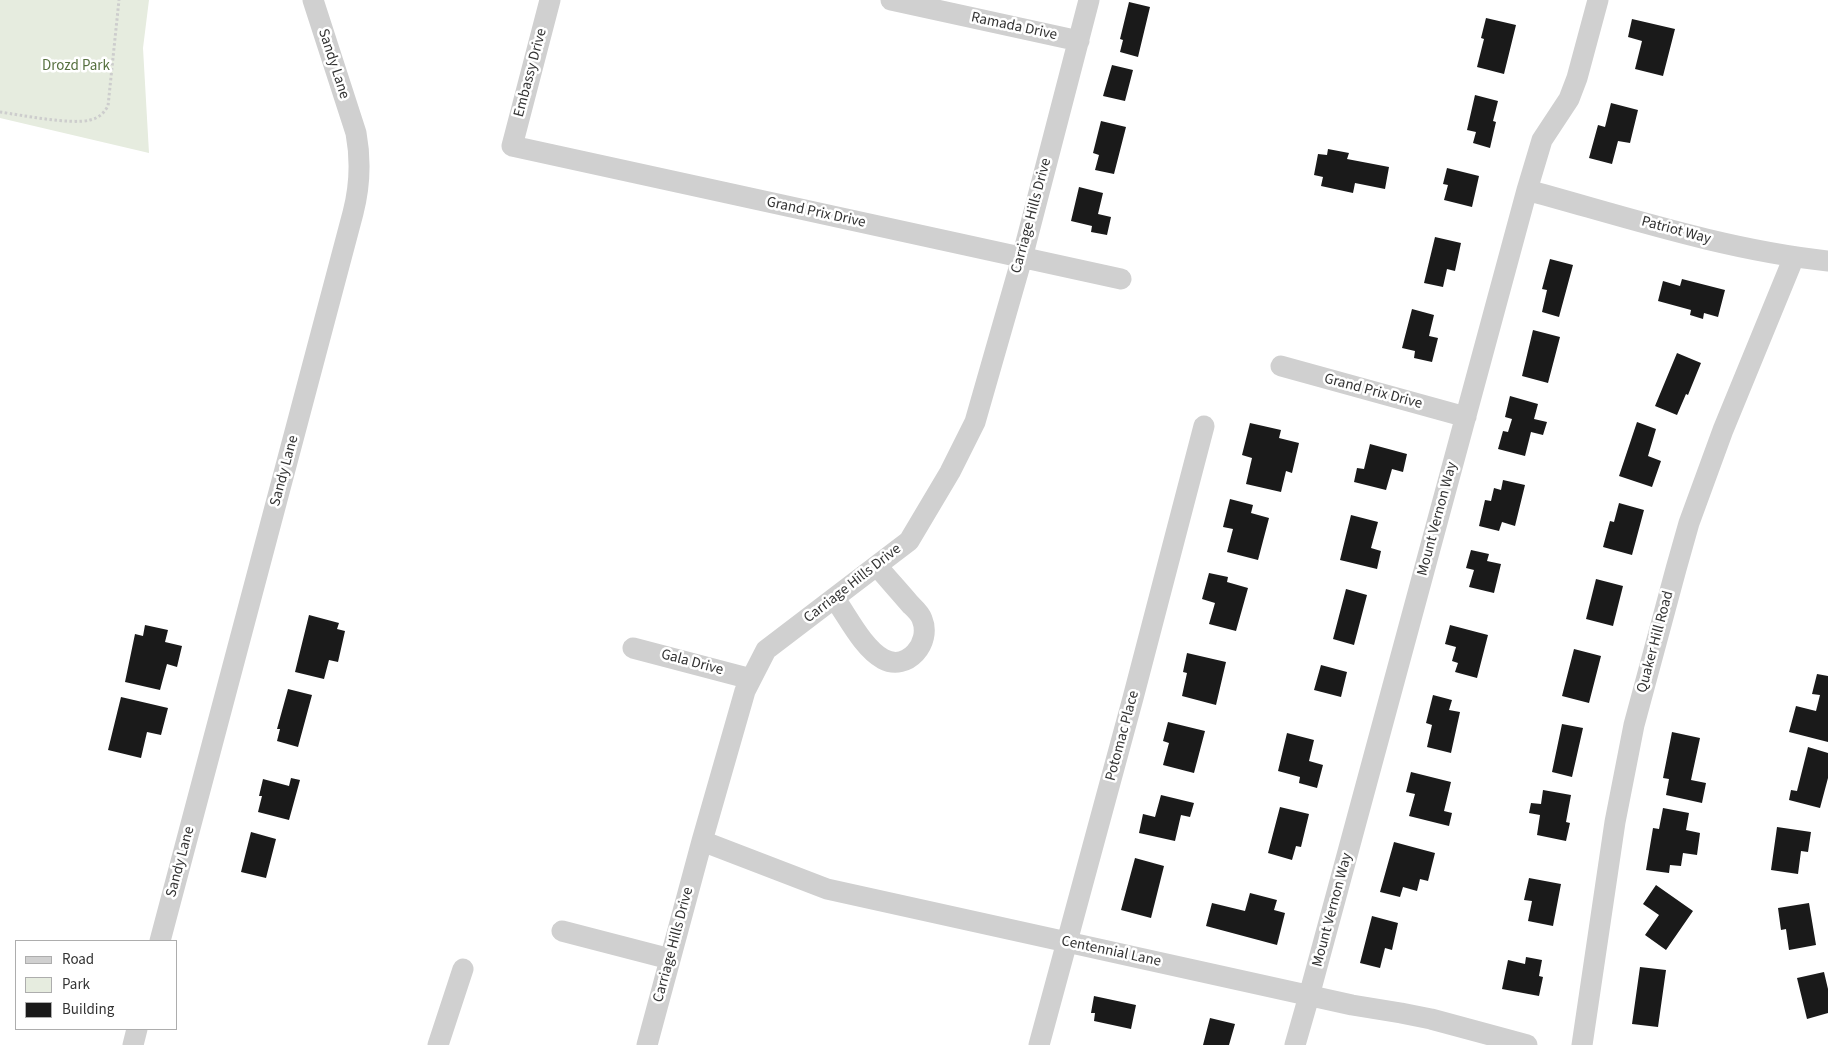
<!DOCTYPE html>
<style>
body{margin:0}
#map{position:relative;width:1828px;height:1045px;overflow:hidden;background:#fff;font-family:"Source Sans 3",sans-serif}
canvas{display:block}
.legend{position:absolute;left:15px;top:940px;width:162px;height:90px;box-sizing:border-box;background:#fff;border:1px solid #adadad;margin:0;padding:6px 9px;list-style:none;font-size:15px;color:#333}
.legend li{display:flex;align-items:center;gap:10px;height:25px}
.legend b{width:25px;border:1px solid #adadad}
</style>
<div id="map">
<canvas width="1828" height="1045"></canvas>
<ul class="legend">
<li><b style="height:6px;background:#d0d0d0"></b>Road</li>
<li><b style="height:14px;background:#e6ecdf"></b>Park</li>
<li><b style="height:14px;background:#1a1a1a"></b>Building</li>
</ul>
</div>
<script>
const g = document.querySelector('canvas').getContext('2d');
g.lineJoin = 'round';
function paint(path, color) { g.fillStyle = color; g.fill(path, 'evenodd'); }
function stroke(path, color, width, dash) { g.strokeStyle = color; g.lineWidth = width; g.lineCap = dash ? 'butt' : 'round'; g.setLineDash(dash || []); g.stroke(path); }
function label(font, color, halo, rows, align = 'center') {
  g.font = font + ' "Source Sans 3",sans-serif'; g.lineWidth = 5; g.setLineDash([]); g.textBaseline = 'middle'; g.strokeStyle = halo; g.fillStyle = color; for (const [text, x, y, turn = 0] of rows) {
    g.save(); g.translate(x, y); g.rotate((+turn || 0) * Math.PI / 180); g.textAlign = isNaN(turn) ? turn : align; if (halo) g.strokeText(text, 0, 0); g.fillText(text, 0, 0); g.restore();
  }
}
paint(new Path2D(`
 M0 0H149L143 48 149 153 0 118Z`), '#e6ecdf');
paint(new Path2D(`
 M1129 2 1150 7 1138 57 1120 52 1123 40 1120 39Z
 M1486 18 1516 25 1504 74 1477 67 1484 39 1481 38Z
 M1632 19 1675 29 1663 76 1635 69 1642 41 1628 37Z
 M1112 65 1133 70 1125 101 1103 96Z
 M1475 95 1498 101 1493 121 1496 122 1490 148 1473 143 1476 132 1467 130Z
 M1611 103 1638 110 1630 143 1618 141 1612 164 1589 158 1598 125 1605 127Z
 M1101 121 1126 127 1114 174 1095 170 1099 155 1093 153Z
 M1328 149 1349 153 1347 159 1389 167 1385 189 1355 183 1353 193 1321 186 1323 177 1314 175 1318 154 1327 155Z
 M1447 168 1479 176 1472 207 1444 200 1448 185 1443 184Z
 M1079 187 1103 193 1098 214 1111 217 1107 235 1091 232 1092 226 1071 221Z
 M1435 237 1461 243 1455 271 1447 269 1443 287 1424 283Z
 M1550 259 1573 265 1559 317 1542 312 1547 290 1542 289Z
 M1682 279 1725 290 1718 317 1704 313 1703 319 1690 315 1691 310 1658 301 1663 281 1680 286Z
 M1412 309 1434 315 1429 336 1438 338 1432 362 1414 358 1415 351 1402 348Z
 M1533 330 1560 337 1548 383 1522 376Z
 M1677 353 1701 363 1688 395 1686 394 1677 415 1655 406Z
 M1510 396 1538 404 1534 419 1547 422 1543 435 1531 432 1525 456 1498 449 1503 431 1508 432 1512 419 1505 417Z
 M1637 422 1656 429 1648 456 1661 461 1652 487 1619 476Z
 M1250 423 1281 430 1279 438 1299 443 1292 473 1286 471 1281 492 1246 484 1252 458 1242 455Z
 M1370 444 1407 454 1403 472 1392 469 1386 490 1354 482 1357 468 1364 469Z
 M1503 480 1525 485 1515 526 1502 522 1499 531 1479 526 1485 500 1491 501 1494 488 1501 490Z
 M1230 499 1253 505 1251 513 1269 518 1258 560 1227 552 1233 529 1223 527Z
 M1619 503 1644 510 1632 555 1603 547 1610 521 1614 522Z
 M1351 515 1378 522 1371 548 1381 551 1377 569 1340 560Z
 M1471 550 1489 554 1487 561 1501 564 1494 593 1469 587 1474 570 1466 568Z
 M1209 573 1228 577 1227 582 1248 588 1236 631 1209 624 1215 603 1202 599Z
 M1596 579 1623 586 1613 626 1586 619Z
 M1346 589 1367 595 1354 645 1333 639Z
 M309 615 339 623 337 629 345 631 338 662 329 660 324 679 295 672Z
 M145 625 168 630 165 642 182 646 177 667 167 664 160 690 125 682 135 634 143 636Z
 M1450 625 1488 635 1477 678 1455 672 1458 663 1452 661 1456 647 1445 644Z
 M1574 649 1601 656 1589 703 1562 696Z
 M1187 653 1226 662 1216 705 1182 696 1187 673 1183 672Z
 M1321 665 1347 672 1341 697 1314 690Z
 M1817 674 1828 676V742L1789 732 1796 706 1816 711 1820 695 1812 694Z
 M288 689 312 695 298 747 277 741 280 729H277Z
 M1433 695 1452 700 1449 710 1460 712 1451 753 1427 747 1432 725 1426 723Z
 M121 697 168 708 161 735 147 732 141 758 108 750Z
 M1168 722 1205 731 1194 773 1163 765 1169 743 1163 741Z
 M1562 724 1583 728 1572 777 1552 772Z
 M1672 732 1700 738 1691 780 1706 783 1702 803 1666 795 1669 779 1663 778Z
 M1287 733 1314 740 1309 761 1323 765 1317 788 1299 783 1300 777 1278 771Z
 M1808 747 1828 753V778L1820 808 1789 800 1791 790 1797 791Z
 M1411 772 1451 782 1444 811 1452 813 1449 826 1409 816 1415 794 1406 792Z
 M291 778 300 780 289 820 258 812 262 796H259L263 779 289 786Z
 M1543 790 1571 795 1566 822 1570 823 1566 841 1537 835 1540 815 1529 813 1531 803 1541 804Z
 M1161 795 1194 803 1190 817 1181 815 1175 841 1139 833 1143 814 1155 817Z
 M1280 807 1309 814 1301 847 1296 846 1292 860 1268 853Z
 M1663 808 1689 813 1686 830 1700 833 1697 855 1683 853 1681 866 1670 865 1669 873 1646 870 1653 828 1659 829Z
 M1777 827 1811 832 1808 852 1801 851 1798 874 1771 870Z
 M251 832 276 839 266 878 241 872Z
 M1394 842 1435 853 1428 881 1420 879 1417 891 1403 887 1400 897 1380 892Z
 M1135 858 1164 866 1151 918 1121 910Z
 M1529 878 1561 884 1553 926 1528 921 1532 901 1524 900Z
 M1656 885 1693 911 1666 950 1645 935 1659 915 1643 904Z
 M1250 893 1277 900 1274 910 1285 913 1277 945 1206 926 1212 903 1245 911Z
 M1809 903 1816 945 1789 950 1786 929 1781 930 1778 908Z
 M1372 916 1398 923 1392 950 1385 948 1380 968 1360 963Z
 M1526 957 1542 960 1539 976 1543 977 1539 996 1502 989 1508 960 1525 964Z
 M1640 967 1666 970 1658 1027 1632 1024Z
 M1824 972 1828 989V1013L1807 1019 1797 978Z
 M1094 996 1136 1005 1131 1029 1094 1021 1095 1013H1091Z
 M1210 1018 1235 1024 1229 1045H1203Z`), '#1a1a1a');
stroke(new Path2D(`
 M0 112C21 115 71 125 90 120 99 118 104 113 108 106L119 0`), '#cdcdcd', 3, [2.5, 2.5]);
stroke(new Path2D(`
 M550 0 512 146 1121 279
 M891 0 1079 41
 M1527 190C1626 217 1725 250 1828 261
 M1281 366 1466 417
 M835 599C848 617 863 648 883 659 907 672 932 643 922 619 920 613 914 608 910 604 899 591 888 579 877 566
 M633 648 751 679
 M702 841 827 889 1352 1005 1401 1013 1431 1019 1527 1045
 M562 931 670 959
 M160 941 353 213C360 186 361 160 356 133L313 0
 M133 1045 137 1029
 M438 1045 463 969
 M647 1045 702 841 745 691 766 650 909 541 950 472 975 422 1022 258 1089 0
 M1039 1045 1133 698 1204 426
 M1295 1045 1309 996 1527 190 1542 140 1569 99 1577 78 1598 0
 M1582 1045 1615 822 1634 725 1676 569 1689 523 1723 430 1794 257`), '#d0d0d0', 21);
label('15px', '#333', '#fff', [
 ["Ramada Drive",1014,27,12],
 ["Sandy Lane",333,64,72],
 ["Embassy Drive",531,73,-75],
 ["Grand Prix Drive",816,213,12],
 ["Carriage Hills Drive",1032,216,-75],
 ["Patriot Way",1676,231,15],
 ["Grand Prix Drive",1373,392,15],
 ["Sandy Lane",285,471,-75],
 ["Mount Vernon Way",1438,519,-75],
 ["Carriage Hills Drive",853,584,-38],
 ["Quaker Hill Road",1656,642,-75],
 ["Gala Drive",692,663,15],
 ["Potomac Place",1123,736,-75],
 ["Sandy Lane",181,862,-75],
 ["Mount Vernon Way",1333,910,-75],
 ["Carriage Hills Drive",674,945,-75],
 ["Centennial Lane",1111,952,12]
]);
label('15px', '#56703f', '#fff', [
 ["Drozd Park",76,67]
]);
</script>
